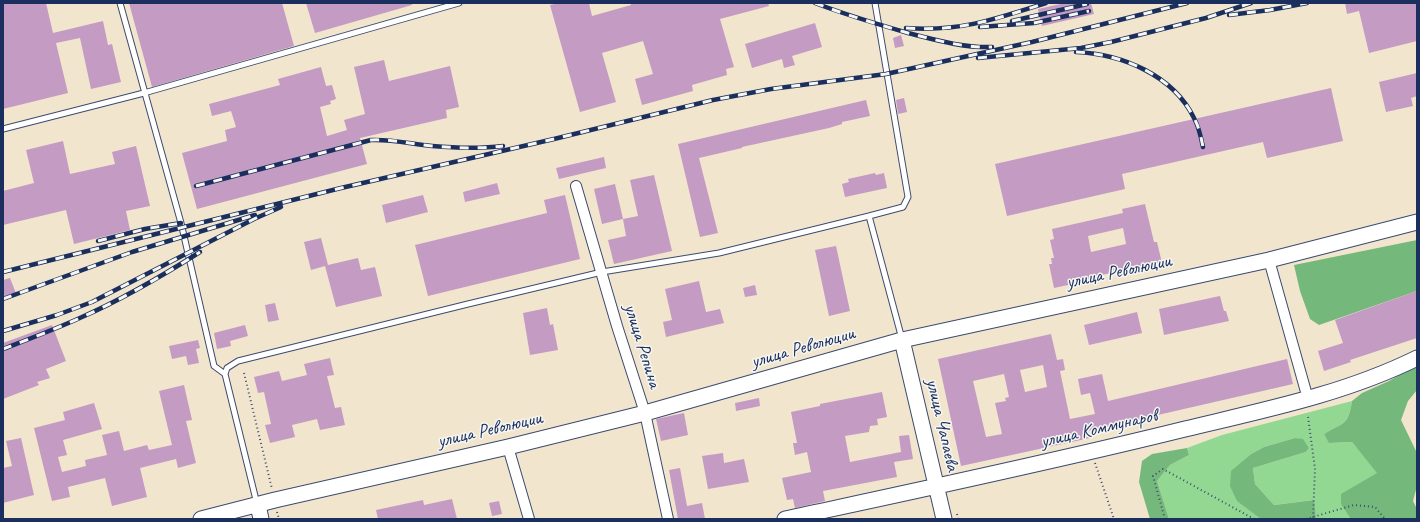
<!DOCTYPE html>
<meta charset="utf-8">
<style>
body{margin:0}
#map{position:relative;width:1420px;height:522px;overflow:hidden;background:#f2e5cd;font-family:Caveat,sans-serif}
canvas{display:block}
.frame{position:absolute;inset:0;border:4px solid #1b2f5e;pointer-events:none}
</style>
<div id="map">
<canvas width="1420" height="522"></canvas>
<div class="frame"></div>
</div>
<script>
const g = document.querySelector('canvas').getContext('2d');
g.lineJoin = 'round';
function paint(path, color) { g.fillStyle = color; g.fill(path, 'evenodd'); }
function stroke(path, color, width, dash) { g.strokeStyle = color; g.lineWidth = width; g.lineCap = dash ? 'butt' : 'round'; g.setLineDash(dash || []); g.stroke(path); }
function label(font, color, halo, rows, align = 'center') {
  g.font = font + ' Caveat,sans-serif'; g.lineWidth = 3; g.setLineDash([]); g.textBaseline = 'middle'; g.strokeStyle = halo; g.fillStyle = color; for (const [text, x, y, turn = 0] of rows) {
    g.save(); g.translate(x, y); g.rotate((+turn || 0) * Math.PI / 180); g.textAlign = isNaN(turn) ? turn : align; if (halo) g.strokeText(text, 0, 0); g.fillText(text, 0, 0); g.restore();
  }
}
paint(new Path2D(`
 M1352 401C1348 427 1343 422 1324 434L1330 443 1352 442 1378 473 1351 517V519H1316L1313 500 1274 505 1255 484 1253 468 1306 452 1309 448 1303 440 1295 438 1264 447 1251 454 1243 461 1251 510 1261 519H1169L1157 481 1170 465 1189 455 1187 448 1222 435Z`), '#92d892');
paint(new Path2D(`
 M1417 240V291L1319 325 1310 319 1300 291 1294 265Z
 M1417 365V390L1408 401 1401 420 1417 453V486L1413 501 1417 509V519H1351L1341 504V494L1377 473 1352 442 1329 443 1324 434C1343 422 1348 427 1352 401L1362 393 1389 381Z
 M1295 438 1303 439 1309 448 1306 452 1253 468 1255 484 1274 505 1314 500 1316 519H1261L1237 501 1230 486 1231 471 1251 454 1264 447Z
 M1187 448 1189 455 1170 465 1157 481 1169 519H1150L1139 482 1142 461 1152 454Z`), '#75b87c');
paint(new Path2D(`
 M3 3H46L53 33 103 21 108 45 112 44 121 82 91 89 80 38 56 43 68 93 3 109Z
 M129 3H282L294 46 152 87Z
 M306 3H412V5L315 33Z
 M559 3H589L592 16 631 5V3H768L769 6 720 19 734 67 726 69 727 75 692 85 693 91 642 105 635 79 653 74 643 41 602 53 616 102 580 112 550 5Z
 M1065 3H1091L1094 14 1042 26 1038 9Z
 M1345 3H1417V41L1369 53 1359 11 1347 14Z
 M815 23 822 47 792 56 795 65 784 68 782 59 752 68 745 44Z
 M901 35 904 46 895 48 893 38Z
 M384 60 389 81 450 66 459 107 446 110 447 118 360 138 367 164 197 209 182 153 227 141 225 130 236 127 231 111 212 116 209 104 280 85 278 79 321 67 326 86 332 85 336 99 330 101 331 104 320 107 327 136 347 130 344 120 365 114 354 67Z
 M1417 73V96L1411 98 1413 106 1386 112 1379 82Z
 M1331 88 1343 141 1267 158 1263 142 1122 174 1125 189 1007 216 995 164Z
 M904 98 907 112 898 114 896 100Z
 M866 100 870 116 842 122V124L829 128 742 147V148L699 158 718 233 700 237 678 144Z
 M63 141 70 174 115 164 112 152 136 146 150 206 126 211 130 230 74 244 66 210 3 225V191L34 183 26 150Z
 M604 157 606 168 559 179 556 168Z
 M875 173 876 175 884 173 887 188 845 197 842 184 849 182 848 179Z
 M654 175 672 251 614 264 608 240 626 236 623 219 638 216 630 180Z
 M497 183 500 194 465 202 463 192Z
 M615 184 623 219 602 224 594 189Z
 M423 195 428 212 386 223 382 205Z
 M565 195 580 259 428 296 415 245 547 213 544 200Z
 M1145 204 1154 242H1157L1162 263 1096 276V279L1054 288 1049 264H1052L1051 258H1054L1050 240 1054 239 1052 229 1123 213 1122 209ZM1123 228 1126 244 1091 252 1088 236Z
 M321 238 328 265 358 258 361 270 375 267 382 296 336 307 325 266 311 270 304 242Z
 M836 246 850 311 829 316 815 250Z
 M10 278 17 296 3 301V280Z
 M699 281 706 312 720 309 724 323 666 337 663 322 672 320 665 289Z
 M755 285 757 295 745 297 743 288Z
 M1417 291V338L1350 360 1351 362 1324 371 1318 351 1343 343 1335 320Z
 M1220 296 1224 311H1226L1229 321 1164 335 1159 309Z
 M275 303 279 320 268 322 265 305Z
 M547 308 550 325 553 324 558 350 530 355 523 313Z
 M1137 312 1142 333 1089 345 1084 325Z
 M52 325 66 361 46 369 50 378 37 382 39 385 3 399V343Z
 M245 325 248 336 230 341 231 346 217 349 214 333Z
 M1051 334 1057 360 1063 359 1065 370 1060 371 1070 419 1095 414 1090 393 1081 395 1078 379 1102 374 1108 401 1287 359 1293 384 1088 431 1090 438 961 466 938 359ZM1043 365 1047 387 1025 392 1020 370ZM1004 374 1009 397 1005 398 1006 401 995 403 1002 434 986 437 973 381Z
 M198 340 200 348 196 349 199 363 188 365 186 356 172 359 169 346Z
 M330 358 334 375 327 376 335 408 341 407 345 425 320 430 317 419 292 425 295 437 270 443 265 425 271 424 264 392 258 393 254 377 279 371 282 381 307 375 304 364Z
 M184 385 192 420 186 421 196 463 178 468 176 459 140 468 147 497 112 506 105 478 68 487 70 497 52 501 34 428 65 420 63 412 94 403 102 429 63 440 67 455 58 457 62 472 86 466 85 460 107 455 102 435 119 431 124 451 147 445 149 450 172 445 159 391Z
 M882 392 887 417 877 419 878 425 870 426 869 432 845 436 850 462 901 452 899 436 909 435 913 459 894 462 897 477 823 491 825 501 795 508 793 499 787 500 782 478 811 472 807 452 795 455 793 443H797L791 412 820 406V404Z
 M759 398 760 406 736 411 735 403Z
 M684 413 688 435 661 441 656 419Z
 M21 438 34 495 3 503V468L12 466 6 441Z
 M723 453 724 463 744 459 749 482 708 489 702 456Z
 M680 468 687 506 702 503 705 519H678L669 470Z
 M452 499 457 519H378L376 510 423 500 424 505Z
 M499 501 502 514 492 516 489 503Z`), '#c49bc3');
const lane = new Path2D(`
 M120 3 181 223 214 366 225 374
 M3 129 144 93 459 3
 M869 216 903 207 908 197 875 3
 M257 504 225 374 227 368 238 361 468 304 602 272 719 253 869 216 902 339`);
const street = new Path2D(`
 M576 186 617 326 645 413 668 519
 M1269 260 1308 399
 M508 447 529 519`);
const secondary = new Path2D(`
 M902 340 944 519
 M258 505 261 519
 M201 519 275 500 508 447 645 413 902 340 1269 260 1417 222
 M785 519C919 490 1052 462 1185 429 1264 410 1344 394 1417 358`);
stroke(lane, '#3b4a6f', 7);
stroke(street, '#3b4a6f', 12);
stroke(secondary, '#3b4a6f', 17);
stroke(new Path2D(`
 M244 373 272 489
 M1308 417 1315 469 1313 519
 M1095 463 1114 519
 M277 512 279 519
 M957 514 958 519
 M1165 519 1153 476 1163 469 1254 519
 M1306 519 1354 505 1375 507 1385 519`), '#3b4a6f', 2, [1, 3]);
stroke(lane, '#fff', 5);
stroke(street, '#fff', 10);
stroke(secondary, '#fff', 15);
const rail = new Path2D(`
 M815 3C846 15 877 24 908 33 936 40 963 48 992 47
 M1229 15 1270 10 1307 3
 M1012 21 1087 4
 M980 27 1034 23 1089 11
 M906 28C960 32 996 19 1046 3
 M1076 52C1122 54 1173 75 1194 118 1199 127 1201 137 1203 147
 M978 58 1081 48 1111 42 1206 18 1251 3
 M196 186 371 140C392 139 411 144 432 146 456 148 479 149 503 146
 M98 241 145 229 181 223
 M3 272 341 188 554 139 713 100 771 89 886 74 1032 42 1187 3
 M3 299 132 252 255 215
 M3 331 57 315 92 302 254 219 281 207
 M3 349C29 339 56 329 82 317 123 299 162 276 200 252`);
stroke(rail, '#1b2f5e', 4.5);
stroke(rail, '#f6f6f2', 3, [9]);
label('19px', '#1b2f5e', '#f6f6f2', [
 ["улица Революции",1119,272,-12],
 ["улица Репина",642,346,73],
 ["улица Революции",803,348,-16],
 ["улица Чапаева",942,425,77],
 ["улица Коммунаров",1099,429,-13],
 ["улица Революции",490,430,-13]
]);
</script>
